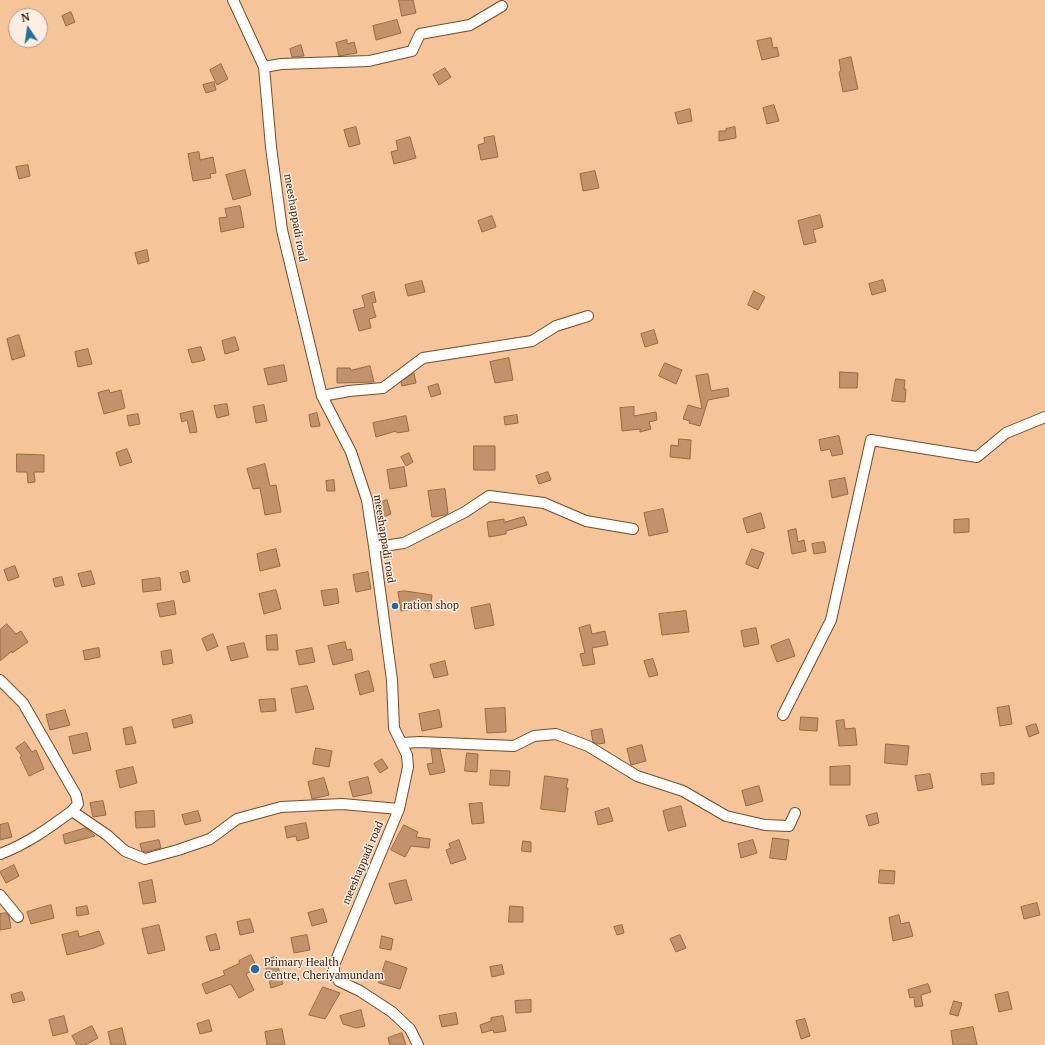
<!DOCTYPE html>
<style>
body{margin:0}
#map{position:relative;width:1045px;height:1045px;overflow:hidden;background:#f6c499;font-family:"PT Serif",serif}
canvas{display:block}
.north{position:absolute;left:8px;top:8px;width:40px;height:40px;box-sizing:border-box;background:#fcede0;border:1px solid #ab9b8c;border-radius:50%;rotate:347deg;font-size:11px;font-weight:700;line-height:16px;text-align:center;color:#311f0e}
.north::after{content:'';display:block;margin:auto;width:14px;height:18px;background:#206ea0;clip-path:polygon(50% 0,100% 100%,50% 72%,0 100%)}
</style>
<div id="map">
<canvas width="1045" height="1045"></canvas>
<div class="north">N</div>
</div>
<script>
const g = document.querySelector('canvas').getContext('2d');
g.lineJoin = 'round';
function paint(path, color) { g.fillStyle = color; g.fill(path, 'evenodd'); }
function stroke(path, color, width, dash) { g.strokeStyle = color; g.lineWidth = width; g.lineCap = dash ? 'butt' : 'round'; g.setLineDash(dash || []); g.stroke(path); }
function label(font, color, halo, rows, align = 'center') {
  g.font = font + ' "PT Serif",serif'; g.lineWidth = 3; g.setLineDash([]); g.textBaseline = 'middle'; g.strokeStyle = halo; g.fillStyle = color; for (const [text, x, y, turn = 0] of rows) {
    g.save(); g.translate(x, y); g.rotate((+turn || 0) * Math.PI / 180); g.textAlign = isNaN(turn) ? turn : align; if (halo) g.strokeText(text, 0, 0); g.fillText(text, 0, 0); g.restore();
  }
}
const building = new Path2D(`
 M399 0H413L416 13 402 16Z
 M71 12 75 22 66 26 62 16Z
 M397 20 401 33 376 40 373 26Z
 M771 38 773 48 777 47 779 56 762 60 757 41Z
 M347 40V44L354 42 357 53 339 56 336 43Z
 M301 45 304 56 292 57 290 49Z
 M851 57 858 89 843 92 839 72 841 71 839 60Z
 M221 64 228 79 217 85 210 70Z
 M445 68 451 77 439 85 433 75Z
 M214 82 216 90 206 93 203 85Z
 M774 105 779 121 767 124 763 108Z
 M690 109 692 121 678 124 675 113Z
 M356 127 360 144 349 147 344 130Z
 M735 127 736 138 719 141V131H726V129Z
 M494 136 498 157 481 160 478 145 485 143 484 138Z
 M410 137 416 158 394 164 391 152 398 150 396 141Z
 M199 152 200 160 213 157 216 173 210 174 211 178 193 181 188 154Z
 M28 165 30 176 19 179 16 167Z
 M245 170 251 195 233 200 226 175Z
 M595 171 599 188 583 191 580 174Z
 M240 206 244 227 221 232 219 218 227 217 225 209Z
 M820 215 823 227 813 230 816 242 804 245 798 221Z
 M492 216 496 227 482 232 478 221Z
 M147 250 149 261 138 264 135 253Z
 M883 280 886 291 872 295 869 284Z
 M422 281 425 292 408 296 405 285Z
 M754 291 765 297 758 310 748 305Z
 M374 292 376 302 372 303 376 317 369 319 371 328 359 331 353 310 365 307 362 296Z
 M654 330 658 343 645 347 641 334Z
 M19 335 25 356 12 360 7 339Z
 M235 337 239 350 225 354 222 341Z
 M201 347 205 360 192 363 188 350Z
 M88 349 92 364 78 367 75 352Z
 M509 358 513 380 495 383 490 362Z
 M665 363 682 370 676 384 659 376Z
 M284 365 287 381 268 385 264 369Z
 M370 366 374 382 337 383V368H350L351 370Z
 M840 372 858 373 857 388H840Z
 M414 373 416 383 402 386 401 382Z
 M708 374 711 391 728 388 729 396 708 400 700 426 689 423 690 421 683 419 688 405 702 409 696 376Z
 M896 379 905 380 904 389H906L905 402 892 401Z
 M438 384 441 394 431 397 428 387Z
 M109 390 110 393 121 390 125 408 104 414 98 393Z
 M227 404 229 415 217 418 214 406Z
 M264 405 267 421 256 423 253 407Z
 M634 407V416L656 412 657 420 649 422 651 429 640 432V429L622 431 620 408Z
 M193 411 197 432 190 433 187 420 182 422 180 414Z
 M317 413 320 426 311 427 309 415Z
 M138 414 140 424 129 426 127 416Z
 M517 415 518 423 505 425 504 417Z
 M406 416 409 431 397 433 396 431 376 437 373 423Z
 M839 436 843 454 832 456 830 449 821 451 819 440Z
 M679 439 691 440 690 459 670 457 671 445 678 446Z
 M474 446H495V470H474Z
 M127 449 132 462 120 466 116 453Z
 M409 453 413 462 406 466 401 457Z
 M17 454 44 455V472H34L35 482 28 483 27 472H17Z
 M265 464 270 486 276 485 281 512 265 515 260 488 253 489 247 469Z
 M404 467 407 486 390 489 387 470Z
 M548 472 551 480 539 484 536 476Z
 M845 478 848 494 832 498 829 481Z
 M334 480 335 491H327L326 481Z
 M445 489 448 513 445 515 432 517 428 491Z
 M387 500 391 514 381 518 376 504Z
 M663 509 668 532 649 536 644 513Z
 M761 513 765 528 747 533 743 519Z
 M524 517 527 525 506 531V534L489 537 487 522 504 519V522Z
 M969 519V532L954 533V520Z
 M796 529 798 542 804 540 806 551 792 554 788 531Z
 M824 542 826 552 814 554 812 544Z
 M276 549 280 566 260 571 257 554Z
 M752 549 764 553 758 569 746 564Z
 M391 551 392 557 383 558 382 552Z
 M15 566 19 577 8 581 4 570Z
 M91 571 95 584 82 587 78 574Z
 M188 571 190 581 183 583 180 573Z
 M368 572 371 589 356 592 353 575Z
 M62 577 64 585 55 587 53 579Z
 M160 578 161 590 143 592 142 580Z
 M337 589 339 603 324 606 321 591Z
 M276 590 281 609 264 614 259 594Z
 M405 591 432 595 430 611 415 609 401 611 398 592Z
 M174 601 176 614 160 617 157 604Z
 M490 604 494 625 475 629 471 608Z
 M686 611 689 632 662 635 659 614Z
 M7 624 16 634 21 631 28 642 12 653V651L0 661V630Z
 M590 625 592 634 605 631 608 645 592 648 595 664 583 666 580 654 585 653 579 628Z
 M756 628 759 644 744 647 741 631Z
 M213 634 218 646 207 651 202 639Z
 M277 635 278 650H267L266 636Z
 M789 639 795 656 777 662 771 646Z
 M345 642 347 650 351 649 353 660 333 665 328 646Z
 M244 643 248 657 231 661 227 647Z
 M99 648 100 657 85 660 83 651Z
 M312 648 315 662 299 665 296 651Z
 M171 650 173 663 163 665 161 652Z
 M653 659 658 675 649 677 644 661Z
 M445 661 448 675 434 678 430 665Z
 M369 671 374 691 360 695 355 675Z
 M307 686 314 709 296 713 291 689Z
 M275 699 276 711 261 712 259 700Z
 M1009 706 1012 724 1000 726 997 708Z
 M505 708 506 732 487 733 485 709Z
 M65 710 70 725 50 730 46 715Z
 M439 710 442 727 422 731 419 714Z
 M191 715 193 723 174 728 172 720Z
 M801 717 818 718 817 731 800 730Z
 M844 720 845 729 855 728 857 745 839 746 836 721Z
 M1036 724 1039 733 1029 737 1026 727Z
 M132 727 136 743 126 745 123 729Z
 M602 729 605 743 598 744 593 742 591 731Z
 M87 733 91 750 73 754 69 737Z
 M25 742 32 752 36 750 44 769 29 776 20 757 22 756 16 748Z
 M886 744 909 746 907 765 885 763Z
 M642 745 646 761 631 765 627 749Z
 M316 748 332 751 329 767 313 764Z
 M435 749H440L445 772 430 775 427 764 433 763 431 750Z
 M467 753 478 754 477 772 465 771Z
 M382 759 388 768 380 773 374 764Z
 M850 766V785H830V767Z
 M133 767 137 783 120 788 116 771Z
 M491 770 510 771 509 786 490 785Z
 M994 773V784L982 785 981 774Z
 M930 774 933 788 918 791 915 776Z
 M545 776 568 779 566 788H568L565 812 541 809Z
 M368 777 372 793 353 797 349 782Z
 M324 778 329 795 312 799 308 782Z
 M759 786 763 801 746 806 742 791Z
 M103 801 106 815 93 817 90 803Z
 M482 803 484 823 472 824 469 804Z
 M681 806 686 826 668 831 663 811Z
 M609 808 613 821 598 825 595 812Z
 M154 811 155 827 136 828 135 812Z
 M198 811 201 821 185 825 182 815Z
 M877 813 879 823 869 826 866 816Z
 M8 823 12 837 0 840V825Z
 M306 823 309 838 297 841 296 836 287 838 285 827Z
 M404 825 418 832 416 837 430 839 429 848 411 846 405 857 391 850Z
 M86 828 95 836 65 844 63 835Z
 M773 838 789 840 786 860 770 858Z
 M159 840 161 848 145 852 142 851 140 844Z
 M459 840 466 859 451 864 446 850 451 848 449 844Z
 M753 840 757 853 741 858 738 844Z
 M523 841 531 842V852L522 851Z
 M14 865 19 876 6 883 0 872Z
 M880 870 895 871 894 884 879 883Z
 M152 880 156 902 143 904 139 883Z
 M406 880 412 900 395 904 389 884Z
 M1037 903 1040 915 1024 919 1021 907Z
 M51 905 54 918 31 924 27 912Z
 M87 906 89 914 77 916 76 908Z
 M510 906 523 907V922H509Z
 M323 909 327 922 312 926 308 913Z
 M6 913 9 916 11 928 0 930V914Z
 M899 915 901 924 909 922 913 936 893 941 889 918Z
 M250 919 254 932 240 935 237 922Z
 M159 925 165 950 148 954 142 929Z
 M622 925 624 933 617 935 614 927Z
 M78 931 79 937 99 931 104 944 94 948 67 955 62 935Z
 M216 934 220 949 210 951 206 937Z
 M307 935 310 950 294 953 291 938Z
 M680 935 686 948 676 952 670 939Z
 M382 936 393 939 391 950 380 948Z
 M251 955 257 968 246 974 254 990 239 998 231 984 206 994 202 984 225 975 223 971 240 963 239 961Z
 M275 957 283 984 271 988 264 960Z
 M386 961 407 968 400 989 379 983Z
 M502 965 504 974 492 977 490 967Z
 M928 984 931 992 921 995 923 1006 915 1007 914 997 910 998 908 990Z
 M323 987 340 993 325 1019 309 1015Z
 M22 992 25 1000 13 1003 11 995Z
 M1008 992 1012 1009 999 1012 995 995Z
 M531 1000V1012L516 1013 515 1001Z
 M954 1001 962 1003 958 1016 950 1014Z
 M361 1010 365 1026 356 1028 343 1024 340 1016Z
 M456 1013 458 1024 442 1027 439 1016Z
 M64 1016 68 1032 53 1036 49 1020Z
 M503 1016 506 1031 494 1033 493 1030 482 1033 480 1025 491 1021V1018Z
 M805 1019 810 1036 801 1039 796 1021Z
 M209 1020 212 1031 200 1034 197 1024Z
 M92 1026 98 1038 85 1045H77L72 1036Z
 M973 1027 977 1045H953L951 1031Z
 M122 1028 126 1045H111L108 1032Z
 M282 1029 285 1045H267L265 1032Z
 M402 1033 406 1045H390L388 1038Z`);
paint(building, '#c2936a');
stroke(building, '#966a41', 1);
const minor = new Path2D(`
 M233 0 264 67 271 147 282 230 322 396 351 452 367 500 374 546 392 680 394 728 407 755 408 767 399 809 334 965V973L339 981 360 991 392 1012 410 1029 418 1045
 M264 67 281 64 369 61 412 51 420 34 470 25 502 6
 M322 396 349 391 383 388 423 358 532 341 556 326 588 316
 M374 546H383L404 543 465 512 489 496 544 503 586 521 633 529
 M0 680 23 703 76 795 78 804 72 811
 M783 715 831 620 871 440 977 457 1006 433 1045 417
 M402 743 420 742 514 746 534 736 556 734 588 746 637 776 683 791 726 816 765 825 789 826 795 813
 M0 854C27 844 49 828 72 811L107 835 125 851 145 859 178 850 210 839 237 819 281 807 342 804 399 809
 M0 895 18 917`);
stroke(minor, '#764c23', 12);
stroke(minor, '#fff', 10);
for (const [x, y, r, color] of [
 [395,606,4,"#206ea0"],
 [255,969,5,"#206ea0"]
]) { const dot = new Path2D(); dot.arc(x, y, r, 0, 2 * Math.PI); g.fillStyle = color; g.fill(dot); stroke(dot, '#fcede0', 1.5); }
label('11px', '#311f0e', '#fcede0', [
 ["meeshappadi road",295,218,80],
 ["meeshappadi road",384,539,81],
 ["meeshappadi road",363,863,-67]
]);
label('11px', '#311f0e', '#fcede0', [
 ["ration shop",403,606],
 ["Primary Health",264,963],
 ["Centre, Cheriyamundam",264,976]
], 'left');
</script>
